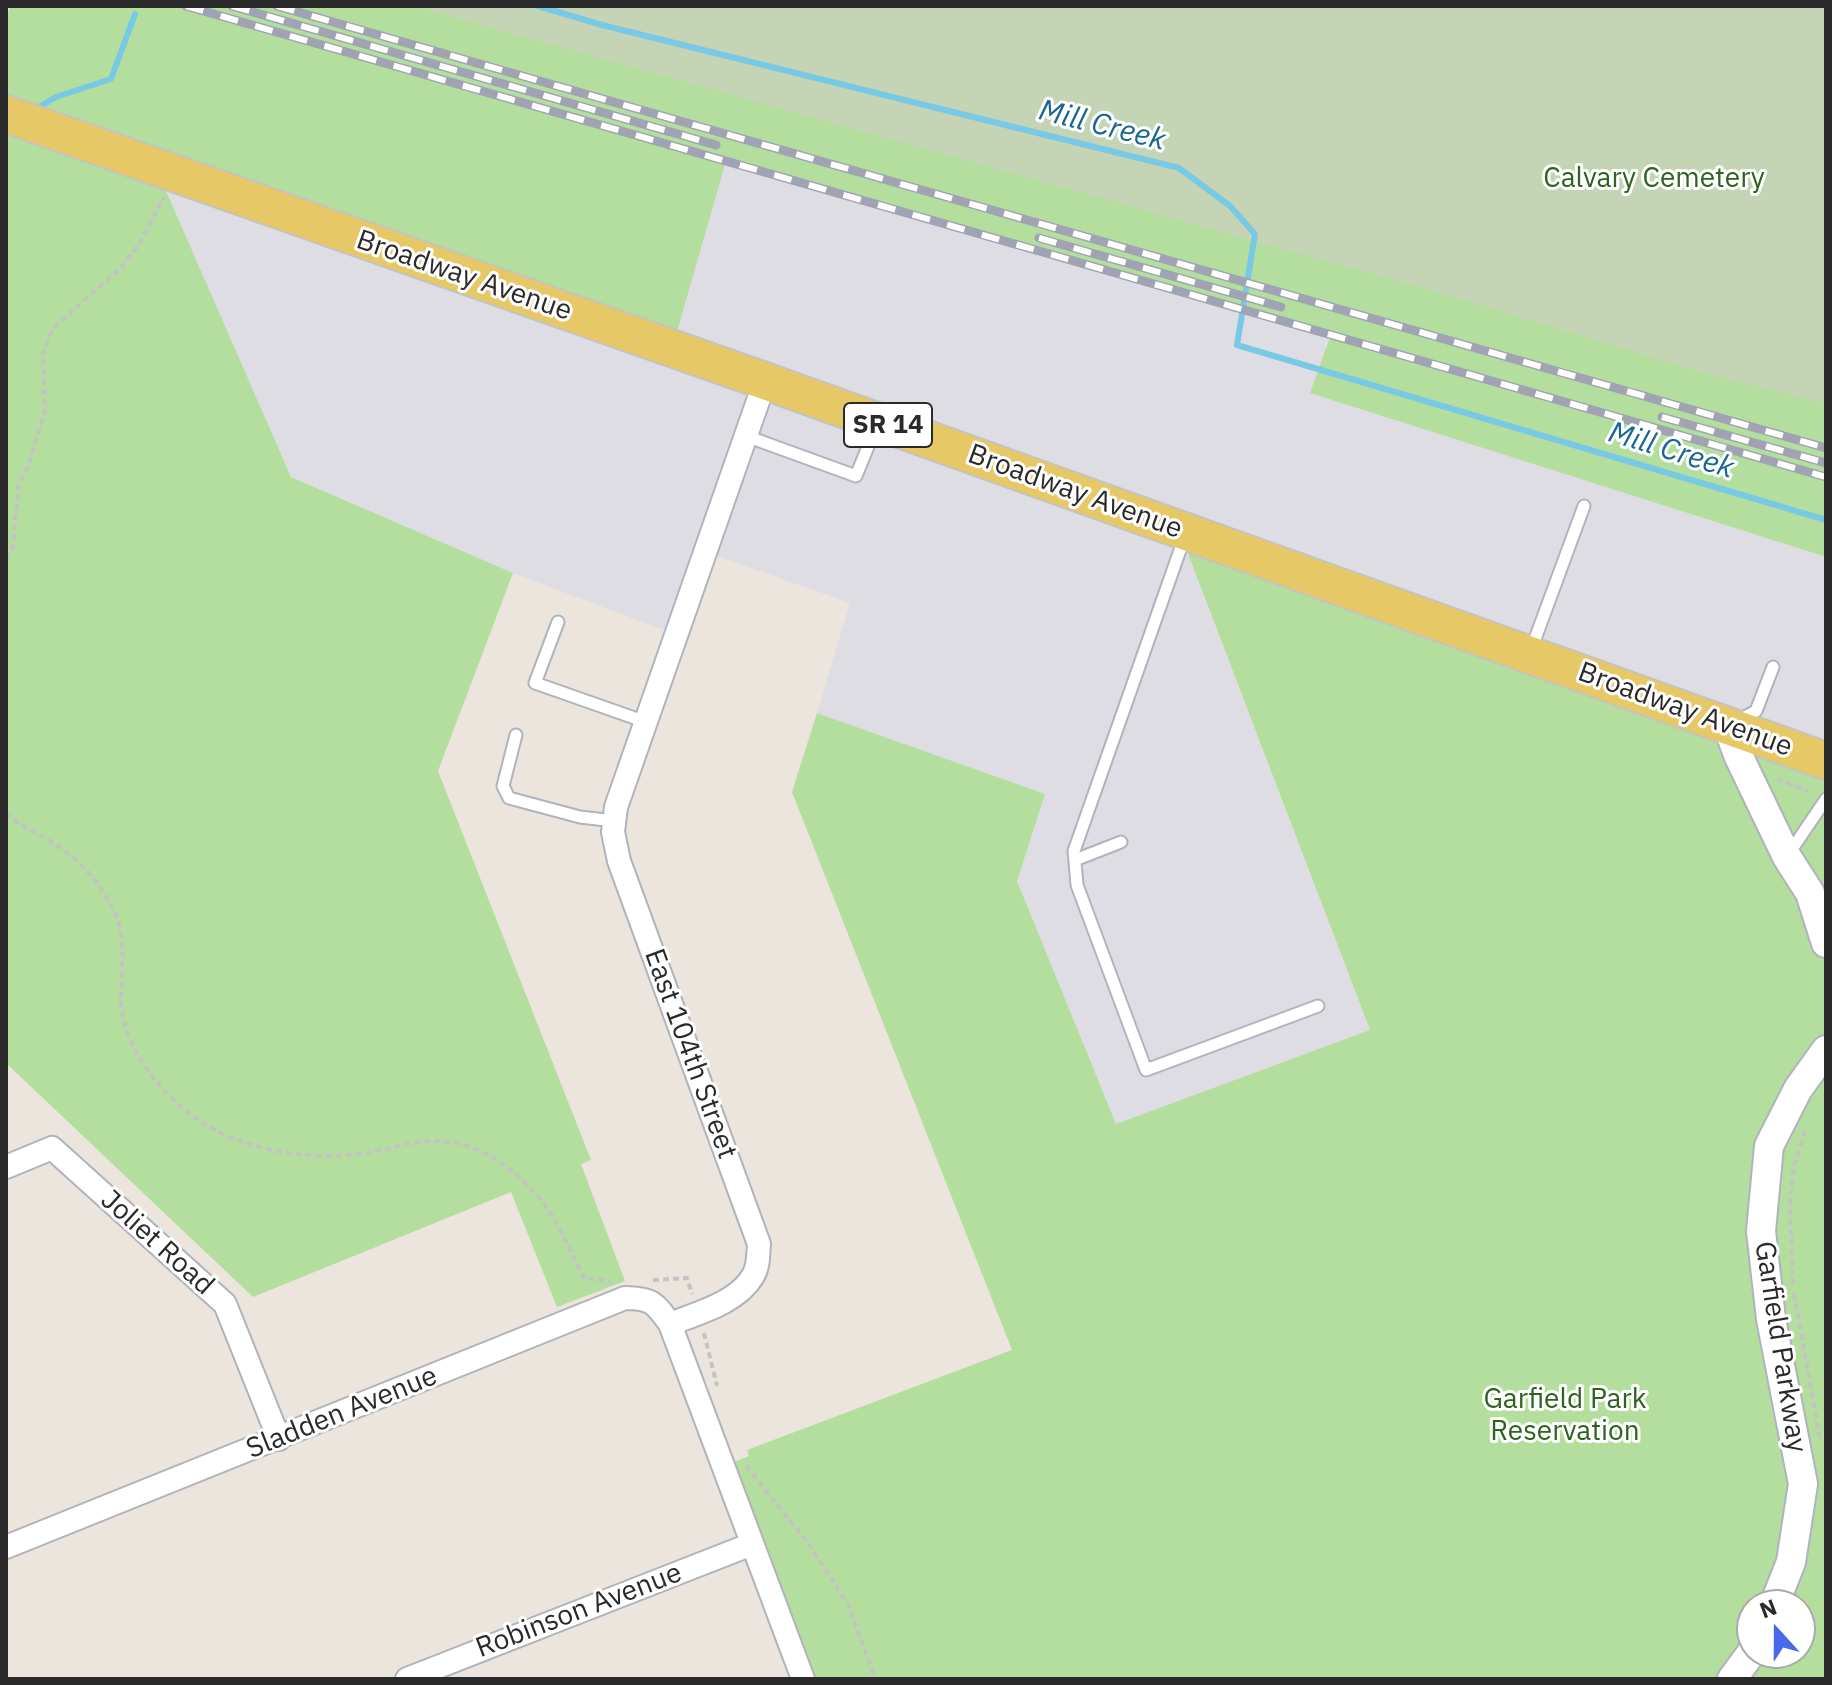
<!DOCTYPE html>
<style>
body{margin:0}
#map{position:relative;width:1832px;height:1685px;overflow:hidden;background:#ebe5dd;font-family:"IBM Plex Sans",sans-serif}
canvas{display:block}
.frame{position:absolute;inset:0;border:8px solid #2a2a2a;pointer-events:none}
.north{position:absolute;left:1736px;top:1589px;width:80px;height:80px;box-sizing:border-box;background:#fff;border:2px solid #aaa;border-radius:50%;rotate:339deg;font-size:22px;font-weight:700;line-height:32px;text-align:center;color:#2a2a2a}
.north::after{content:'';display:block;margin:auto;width:28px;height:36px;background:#4968ec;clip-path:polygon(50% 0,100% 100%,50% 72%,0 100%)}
</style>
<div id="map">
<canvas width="1832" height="1685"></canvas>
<div class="frame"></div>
<div class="north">N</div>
</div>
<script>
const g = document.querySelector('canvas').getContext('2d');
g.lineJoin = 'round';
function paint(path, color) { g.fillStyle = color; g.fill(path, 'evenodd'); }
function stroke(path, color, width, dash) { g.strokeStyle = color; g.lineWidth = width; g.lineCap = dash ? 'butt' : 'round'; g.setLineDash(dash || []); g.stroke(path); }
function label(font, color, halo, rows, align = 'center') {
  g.font = font + ' "IBM Plex Sans",sans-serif'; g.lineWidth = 6; g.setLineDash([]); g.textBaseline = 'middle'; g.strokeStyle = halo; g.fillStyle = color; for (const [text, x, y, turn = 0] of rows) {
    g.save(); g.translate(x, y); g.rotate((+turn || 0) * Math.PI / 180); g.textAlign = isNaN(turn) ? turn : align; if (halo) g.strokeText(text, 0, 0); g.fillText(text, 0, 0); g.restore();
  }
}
paint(new Path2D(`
 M373 47 1334 322 1311 393 1826 557V758L1180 534 1370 1031 1116 1125 1017 881 1044 794 817 713 850 603 706 552 677 635 513 573 291 477 154 167Z`), '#dfdde4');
paint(new Path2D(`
 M10 6H737L1826 158V557L1310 393 1331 334 726 161 672 349 156 168 291 477 513 573 438 771 591 1160 581 1164 625 1281 557 1307 511 1192 253 1297 6 1063V19Z
 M1180 533 1826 764V1679H803L724 1466 749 1456 747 1450 1012 1350 792 792 817 713 1045 794 1017 881 1116 1124 1370 1030ZM1752 1605H1800V1653H1752Z`), '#b4de9d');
paint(new Path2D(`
 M414 6H1826V404L1714 376 1430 290Z`), '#c4d4b5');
stroke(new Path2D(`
 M538 6 602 25 1179 168 1230 206 1255 234 1237 345 1826 520
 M34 110 56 97 111 79 135 14`), '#78c9e6', 6);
const service = new Path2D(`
 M746 436 856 476 876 427
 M1185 536 1074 851 1077 885 1146 1070 1318 1006
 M558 622 535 683 646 722
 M1531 650 1584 506
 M1739 720 1756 711 1773 667
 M516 735 503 786 509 798 580 817 614 821
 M1788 855 1826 799
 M1075 860 1121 842`);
const minor = new Path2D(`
 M6 1167 52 1148 225 1304 279 1439
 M670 1324C698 1313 737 1303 753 1276 759 1266 758 1254 759 1244L619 861 613 832 616 807 765 381
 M6 1547 625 1298C652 1298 655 1303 670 1324L803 1679
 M407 1679 752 1544`);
const tertiary = new Path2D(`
 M1727 725 1739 757 1787 857 1810 893 1826 943
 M1774 1605 1791 1562 1803 1484 1771 1319 1761 1231 1769 1146 1798 1089 1826 1050
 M1732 1679 1752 1652`);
const primary = new Path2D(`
 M6 114 765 381 1826 761`);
stroke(service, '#b0b3bd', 15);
stroke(minor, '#b0b3bd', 26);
stroke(tertiary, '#b0b3bd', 32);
stroke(primary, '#c3c3c3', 40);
stroke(new Path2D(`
 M6 558 13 547 18 488 28 466 45 411 43 354 52 329 121 268 139 244 164 197
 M1777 779 1808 791
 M6 813C21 826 36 832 52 842 75 856 93 875 107 898 129 934 121 959 121 998 121 1048 165 1100 206 1125 251 1152 314 1161 365 1153 389 1150 413 1140 437 1141 478 1141 514 1168 540 1199 557 1219 571 1254 584 1278L612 1281
 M653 1280 687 1278 692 1294
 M1793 1285 1790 1203 1794 1166 1806 1128
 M1794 1294 1820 1439
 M704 1333 717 1386
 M746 1466 808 1543 848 1604 875 1679`), '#c3c3c3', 4, [6, 4]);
stroke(service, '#fff', 11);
stroke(minor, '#fff', 22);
stroke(tertiary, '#fff', 28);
stroke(primary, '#e6c867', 36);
const rail = new Path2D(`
 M186 6 1826 477
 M232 6 716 145
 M277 6 1826 448
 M1039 238 1281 307
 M1662 417 1826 463`);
stroke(rail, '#a0a3b3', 9);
stroke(rail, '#fff', 6, [18]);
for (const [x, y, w] of [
 [888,425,88]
]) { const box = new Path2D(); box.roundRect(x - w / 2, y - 22, w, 44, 6); g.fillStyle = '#fff'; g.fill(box); stroke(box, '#2a2a2a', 2); }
label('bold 26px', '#2a2a2a', null, [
 ["SR 14",888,425]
]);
label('28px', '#2d621f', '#fff', [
 ["Calvary Cemetery",1654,179],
 ["Garfield Park",1565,1400],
 ["Reservation",1565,1432]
]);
label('28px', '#2a2a2a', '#fff', [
 ["Broadway Avenue",464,276,19],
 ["Broadway Avenue",1075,492,20],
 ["Broadway Avenue",1685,710,20],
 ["East 104th Street",690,1054,70],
 ["Joliet Road",157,1243,42],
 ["Garfield Parkway",1780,1347,81],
 ["Sladden Avenue",342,1413,-22],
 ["Robinson Avenue",579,1611,-21]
]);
label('italic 30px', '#176791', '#fff', [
 ["Mill Creek",1102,126,14],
 ["Mill Creek",1671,451,17]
]);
</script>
